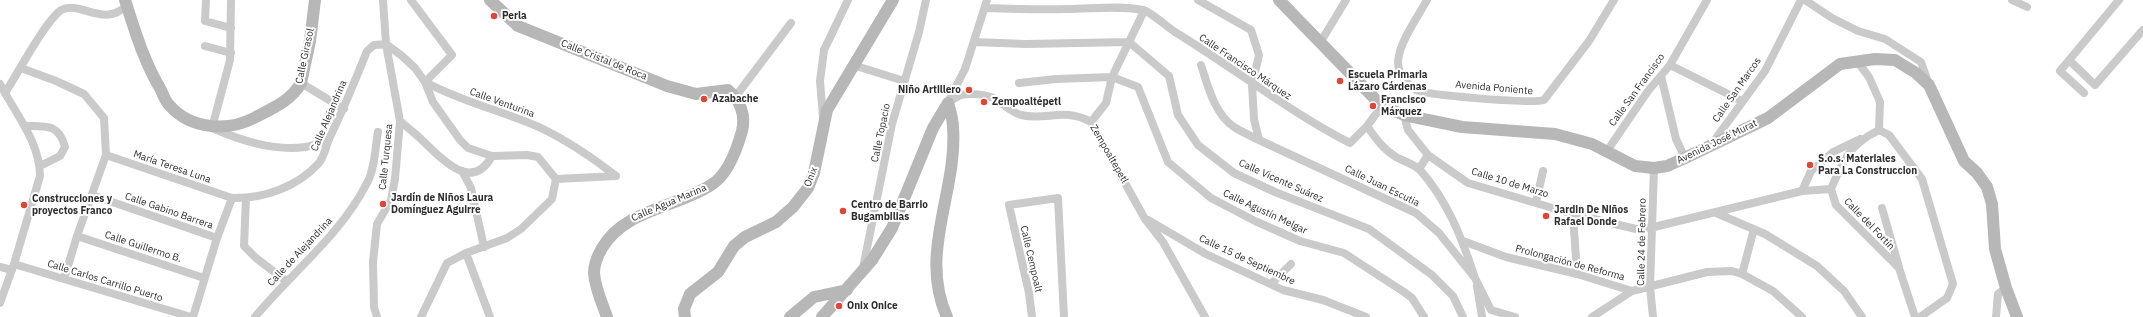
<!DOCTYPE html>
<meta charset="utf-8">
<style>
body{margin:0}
canvas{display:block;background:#fff}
</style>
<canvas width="2143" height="317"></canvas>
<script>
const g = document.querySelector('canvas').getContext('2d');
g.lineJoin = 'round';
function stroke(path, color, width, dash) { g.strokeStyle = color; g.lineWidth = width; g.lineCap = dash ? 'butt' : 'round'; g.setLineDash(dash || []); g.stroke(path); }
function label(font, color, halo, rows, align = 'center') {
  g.font = font + ' "IBM Plex Sans",sans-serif'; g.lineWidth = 4; g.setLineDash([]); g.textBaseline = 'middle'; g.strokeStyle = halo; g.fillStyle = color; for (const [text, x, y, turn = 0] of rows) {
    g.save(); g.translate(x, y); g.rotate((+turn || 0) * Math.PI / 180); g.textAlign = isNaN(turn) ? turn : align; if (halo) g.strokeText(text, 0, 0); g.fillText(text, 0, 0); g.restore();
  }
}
stroke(new Path2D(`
 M206 0 205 21 231 28
 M231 0 230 60 212 128C242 141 273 151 305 147 313 146 322 142 329 139
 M411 0 452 55 425 82
 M1198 0 1251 30 1259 55 1252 85 1254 119 1259 140 1416 213 1439 233 1475 278 1491 310 1515 317
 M1427 0C1418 17 1393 50 1399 69 1401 77 1409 86 1416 90 1426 95 1531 104 1544 100L1589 41 1614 0
 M1805 0 1832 18 1858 31 1885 39 1921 62 1928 82
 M2012 0 2027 7
 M985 8C1012 9 1039 10 1067 9 1091 9 1119 5 1143 10 1151 12 1167 27 1175 32 1234 68 1288 111 1350 143L1367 126 1382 106
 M974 42 1026 44 1129 42 1169 76 1178 115 1198 145 1234 173 1275 192 1369 229 1432 275 1453 296 1463 317
 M1320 43 1346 0
 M386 44 402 56 415 68 425 82 433 102 460 140 468 148 492 156
 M205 46 231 53
 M2069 60 2095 85 2143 30
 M1857 61 1869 77 1880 102 1879 130
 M853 65 904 81
 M1201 65C1208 86 1214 113 1234 127 1242 132 1251 136 1259 140
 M1670 65 1742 101
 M21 68 56 81 84 94 104 118 106 155 77 236 64 279
 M1661 76 1676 139 1685 158
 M425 82C462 102 503 111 541 128 568 141 593 158 616 176
 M301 83 344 109
 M1019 83 1056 79 1112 77 1138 87 1168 162 1211 198 1255 221 1300 241 1344 253 1404 292 1412 298 1424 317
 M0 84C15 113 40 142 40 176L14 264 0 303
 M5 93C18 73 44 23 61 10 81 0 104 29 127 5
 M2084 93 2060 71 2119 0
 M736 96 791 23
 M948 102 965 69 987 0
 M948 103C952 100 957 96 961 95 970 93 987 94 995 99 1003 104 1011 112 1021 115 1046 121 1064 107 1091 122L1145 219 1163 242 1205 317
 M1404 115 1408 130 1428 155 1468 183 1573 214 1636 229 1654 227 1802 191 1831 189C1843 160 1849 145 1879 130
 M823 117 820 81 824 50 848 0
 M400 121C408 128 416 134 423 141 442 159 472 193 492 156L527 155 538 157 556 179
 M1091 122 1106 103 1112 77 1144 11
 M26 126C46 126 59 124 65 147L60 156 40 166
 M1367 126C1376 139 1383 149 1396 157 1403 161 1414 164 1420 170 1447 200 1462 238 1474 275
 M1879 130 1889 135 1922 179 1953 284 1947 298 1920 317
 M1711 145 1765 71 1801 0
 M1607 151 1648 91 1670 65 1707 0
 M106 155 232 198C263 199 297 187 318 164 324 158 326 146 329 139 343 110 355 81 367 51L374 45 386 44
 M1419 169 1428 155
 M462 171 471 188 484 247
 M1831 189 1836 205 1899 268 1915 317
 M1802 191 1811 171 1833 152 1860 139
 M92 195 217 238
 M246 198 244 246 256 258 286 281
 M1536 202 1543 171
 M1882 208 1899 267
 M1716 213 1765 234 1817 266 1844 291 1862 317
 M1573 214 1577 274
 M1148 220 1206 254 1283 290 1323 300 1366 317
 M77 236 204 278
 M1463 241 1506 257 1577 274 1632 291 1707 272 1732 271 1742 274 1773 291 1802 317
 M466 253 490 317
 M14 264 191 317
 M0 267 12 270
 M863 268 892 124 919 32 926 0
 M1742 274 1754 229
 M1271 284 1291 264
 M1477 286 1482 317
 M193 317 217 238 232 198
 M255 317C292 272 340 236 367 183 375 169 375 148 378 132
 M377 317 374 307 373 262 377 224 391 200 395 179 400 121 386 44 383 0
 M421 317 447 263 466 253 507 238 521 229 552 199 556 179 616 176
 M1032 317 1029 293 1009 205 1058 198 1064 317
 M1592 317 1632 291
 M1653 317 1650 287 1654 168
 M1996 317 1998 294 2006 288`), '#cacaca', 8);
stroke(new Path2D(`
 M125 0C135 31 144 62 161 90 163 95 166 102 170 106 191 129 227 132 254 118 271 109 291 101 301 83L310 41 315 0
 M490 0 518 26 667 86 696 94 728 90C740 100 746 115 742 131 737 149 728 175 711 185 676 208 625 209 602 248 598 255 594 265 594 273 595 288 602 303 607 317
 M1279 0 1382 106 1404 115 1462 127 1555 134 1592 144 1635 166 1654 168 1667 166 1685 158 1768 118 1840 64 1875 59 1895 60 1916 73 1929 85 1964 161 1977 173 1987 187 1992 204 1995 249 2006 288 2017 317
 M685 317 684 309 690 294 718 272 734 246 745 237 776 222 793 207 808 188 814 173 827 110 893 0
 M790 317 814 297 847 290
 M822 317 872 260 892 228 933 128 948 103
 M947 317C918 253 958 191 953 127 953 119 950 110 948 103`), '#b7b7b7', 12);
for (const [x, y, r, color] of [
 [494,16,4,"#dd4736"],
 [1340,81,4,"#dd4736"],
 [969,90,4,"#dd4736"],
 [704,99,4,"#dd4736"],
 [984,102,4,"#dd4736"],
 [1373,106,4,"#dd4736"],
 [1810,165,4,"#dd4736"],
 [383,204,4,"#dd4736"],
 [24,205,4,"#dd4736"],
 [843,211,4,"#dd4736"],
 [1546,216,4,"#dd4736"],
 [839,306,4,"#dd4736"]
]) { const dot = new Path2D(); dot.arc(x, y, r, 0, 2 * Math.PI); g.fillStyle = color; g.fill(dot); stroke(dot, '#fff', 1.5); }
label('bold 10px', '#2d2d2d', '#fff', [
 ["Perla",502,16],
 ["Escuela Primaria",1348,75],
 ["Lázaro Cárdenas",1348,87],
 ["Niño Artillero",961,90,"right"],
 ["Azabache",712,99],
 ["Francisco",1381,100],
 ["Márquez",1381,112],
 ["Zempoaltépetl",992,102],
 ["S.o.s. Materiales",1818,159],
 ["Para La Construccion",1818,171],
 ["Jardín de Niños Laura",391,198],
 ["Domínguez Aguirre",391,210],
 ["Construcciones y",32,199],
 ["proyectos Franco",32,211],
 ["Centro de Barrio",851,205],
 ["Bugambilias",851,217],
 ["Jardin De Niños",1554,210],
 ["Rafael Donde",1554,222],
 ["Onix Onice",847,306]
], 'left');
label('10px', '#2d2d2d', '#fff', [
 ["Calle Girasol",305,56,-78],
 ["Calle Cristal de Roca",604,60,22],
 ["Calle Francisco Márquez",1245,67,34],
 ["Avenida Poniente",1494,88,5],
 ["Calle San Francisco",1637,90,-54],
 ["Calle San Marcos",1737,90,-55],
 ["Calle Venturina",502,103,20],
 ["Calle Alejandrina",329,116,-67],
 ["Calle Topacio",881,133,-78],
 ["Avenida José Murat",1717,142,-26],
 ["Zempoaltepetl",1109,154,60],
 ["Calle Turquesa",386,157,-84],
 ["María Teresa Luna",172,167,19],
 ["Onix",811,177,-69],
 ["Calle Vicente Suárez",1281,181,24],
 ["Calle 10 de Marzo",1510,183,17],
 ["Calle Juan Escutia",1382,186,26],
 ["Calle Agua Marina",669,203,-23],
 ["Calle Gabino Barrera",169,211,19],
 ["Calle Agustín Melgar",1265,212,25],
 ["Calle del Fortín",1869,224,46],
 ["Calle 24 de Febrero",1642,242,-89],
 ["Calle Guillermo B.",143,247,18],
 ["Calle de Alejandrina",300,252,-47],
 ["Calle Cempoalt",1031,259,77],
 ["Calle 15 de Septiembre",1247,260,25],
 ["Prolongación de Reforma",1570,263,15],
 ["Calle Carlos Carrillo Puerto",105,281,17]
]);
</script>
